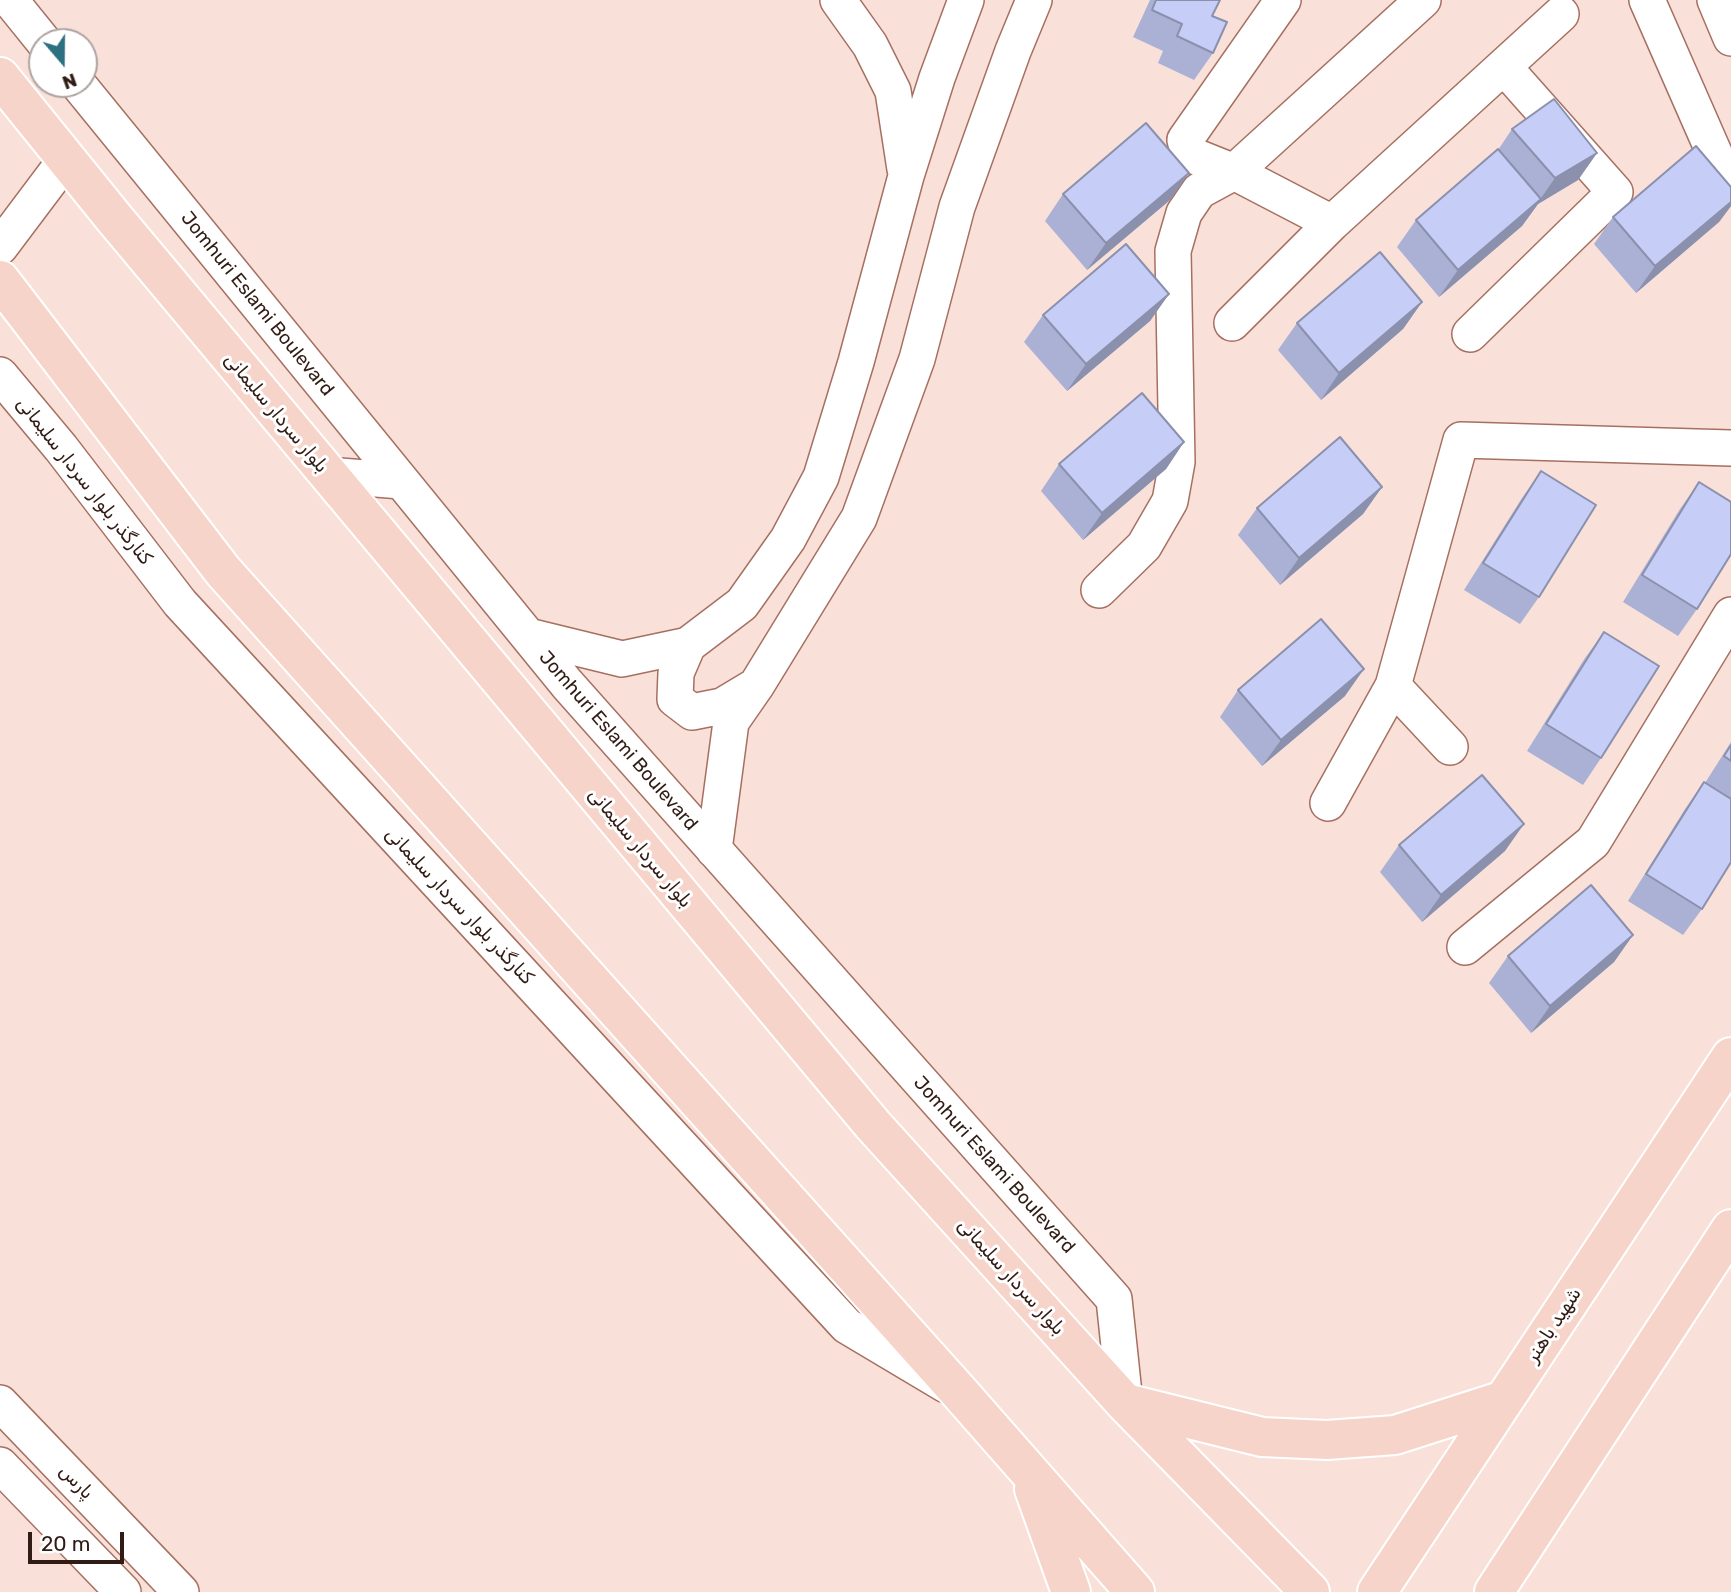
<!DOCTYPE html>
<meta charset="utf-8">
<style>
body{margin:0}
#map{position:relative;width:1731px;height:1592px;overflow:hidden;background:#f9e0d9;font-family:Rubik,sans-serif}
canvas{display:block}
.north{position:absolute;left:28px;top:28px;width:70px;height:70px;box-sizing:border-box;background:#fff;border:2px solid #ada4a1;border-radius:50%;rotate:160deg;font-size:19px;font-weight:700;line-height:28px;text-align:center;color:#311c15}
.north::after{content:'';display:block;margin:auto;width:24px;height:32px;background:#2d7181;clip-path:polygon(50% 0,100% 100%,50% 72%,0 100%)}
.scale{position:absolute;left:28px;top:1532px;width:96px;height:32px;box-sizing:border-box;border:4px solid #311c15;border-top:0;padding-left:9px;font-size:21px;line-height:24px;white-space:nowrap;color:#311c15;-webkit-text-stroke:5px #fff;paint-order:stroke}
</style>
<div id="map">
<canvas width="1731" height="1592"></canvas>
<div class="north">N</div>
<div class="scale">20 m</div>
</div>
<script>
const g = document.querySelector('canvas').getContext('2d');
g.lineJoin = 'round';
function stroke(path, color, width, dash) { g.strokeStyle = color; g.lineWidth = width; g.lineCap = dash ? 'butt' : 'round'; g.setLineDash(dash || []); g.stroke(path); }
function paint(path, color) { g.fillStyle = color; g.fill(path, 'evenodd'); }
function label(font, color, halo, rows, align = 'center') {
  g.font = font + ' Rubik,"Noto Naskh Arabic",sans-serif'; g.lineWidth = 6; g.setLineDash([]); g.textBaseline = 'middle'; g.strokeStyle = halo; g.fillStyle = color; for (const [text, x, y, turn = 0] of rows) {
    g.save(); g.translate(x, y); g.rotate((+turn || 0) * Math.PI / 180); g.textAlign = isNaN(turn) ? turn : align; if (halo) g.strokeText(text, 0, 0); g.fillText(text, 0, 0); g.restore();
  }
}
const minor = new Path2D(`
 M10 0 44 42
 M838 0 870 45 893 91 905 169
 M1283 0 1185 140 1189 154 1234 172 1332 223
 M1647 0 1715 155 1731 184
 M1715 0 1731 38
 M78 84 567 684 1114 1299 1125 1403
 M0 247 67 158
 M1232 323 1332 223 1561 14
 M1470 334 1615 192 1504 67
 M0 375 61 448 180 603 847 1326 946 1385
 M328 475 401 481
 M1099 590 1144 546 1170 501 1177 462 1173 251 1184 213 1199 191 1234 172 1423 0
 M528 636 622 659 688 645 742 604 788 539 821 477 856 362 906 176 937 78 966 0
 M688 645 676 673 675 699 692 712 722 706 752 688
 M1450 747 1393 686 1461 440 1731 448
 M1328 803 1393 686
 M714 850 731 722 756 686 859 518 917 359 957 207 1013 51 1034 0
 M1465 947 1593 842 1731 615
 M0 1403 181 1592
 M0 1465 123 1592`);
const major = new Path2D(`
 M0 77 114 218 873 1125 1125 1403 1310 1592
 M0 280 223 571 960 1393 1135 1592
 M1125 1403 1262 1437 1327 1440 1395 1435 1504 1400
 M1034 1489 1071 1592
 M1377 1592 1731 1057
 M1494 1592 1731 1229`);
stroke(minor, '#a67061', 38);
stroke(major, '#fff', 42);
stroke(minor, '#fff', 35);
stroke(major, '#f7d4ca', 38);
paint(new Path2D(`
 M1150 0H1220L1212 16 1213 53 1194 80 1158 63 1163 51 1133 37Z
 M1512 129 1597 153 1578 180 1538 204 1522 226 1439 297 1397 247 1416 220 1498 150Z
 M1731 187V206L1719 222 1636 293 1594 244 1613 217Z
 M1063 194 1170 200 1087 270 1045 221Z
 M1169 294 1150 321 1067 391 1024 342 1043 315Z
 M1422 302 1403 329 1321 400 1278 350 1297 323Z
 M1184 442 1166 469 1083 540 1041 491 1059 464Z
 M1541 471 1539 597 1520 624 1464 590 1522 498Z
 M1699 482 1697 609 1678 636 1623 602 1680 509Z
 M1382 487 1363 514 1280 585 1238 535 1257 508Z
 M1604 632 1601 758 1583 785 1527 751 1585 658Z
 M1238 690 1345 696 1262 766 1220 717Z
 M1731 742V862L1702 909 1683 935 1628 901 1685 809 1704 782 1705 783Z
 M1399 845 1505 851 1422 922 1380 872Z
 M1633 935 1614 962 1531 1033 1489 983 1508 956Z`), '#aab1d4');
paint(new Path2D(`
 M1597 153 1578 180 1538 204 1522 226 1439 297 1458 270 1539 201 1555 178Z
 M1189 173 1170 200 1087 270 1106 243Z
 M1731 202V206L1719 222 1636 293 1655 266Z
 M1169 294 1150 321 1067 391 1086 364Z
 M1422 302 1403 329 1321 400 1339 373Z
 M1184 442 1166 469 1083 540 1102 513Z
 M1382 487 1363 514 1280 585 1299 558Z
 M1364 669 1345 696 1262 766 1281 740Z
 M1524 824 1505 851 1422 922 1441 895Z
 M1633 935 1614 962 1531 1033 1550 1006Z`), '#8b90ad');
const building = new Path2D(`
 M1156 0H1220L1212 16 1227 22 1213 53 1177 36 1182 24 1152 10Z
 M1554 99 1597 153 1555 178 1512 129Z
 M1146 123 1189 173 1106 243 1063 194Z
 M1696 146 1731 187V202L1655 266 1613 217Z
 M1498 149 1541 199 1458 270 1416 220Z
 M1126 244 1169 294 1086 364 1043 315Z
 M1380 252 1422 302 1339 373 1297 323Z
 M1142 393 1184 442 1102 513 1059 464Z
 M1340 437 1382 487 1299 558 1257 508Z
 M1541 471 1596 505 1539 597 1483 563Z
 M1699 482 1731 502V554L1697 609 1642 575Z
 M1321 619 1364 669 1281 740 1238 690Z
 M1604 632 1659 666 1601 758 1546 724Z
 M1731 745V761L1724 756Z
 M1482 775 1524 824 1441 895 1399 845Z
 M1704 782 1731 799V862L1702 909 1646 874Z
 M1591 885 1633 935 1550 1006 1508 956Z`);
paint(building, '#c6cef7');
stroke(building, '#8b90ad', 2);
label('19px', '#311c15', '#fff', [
 ["Jomhuri Eslami Boulevard",257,304,51],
 ["بلوار سردار سلیمانی",276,413,50],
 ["کنارگذر بلوار سردار سلیمانی",84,481,52],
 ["Jomhuri Eslami Boulevard",618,741,49],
 ["بلوار سردار سلیمانی",640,848,50],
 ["کنارگذر بلوار سردار سلیمانی",459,906,47],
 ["Jomhuri Eslami Boulevard",994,1165,48],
 ["بلوار سردار سلیمانی",1011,1277,48],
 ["شهید باهنر",1554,1325,-57],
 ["پارس",76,1482,46]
]);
</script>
